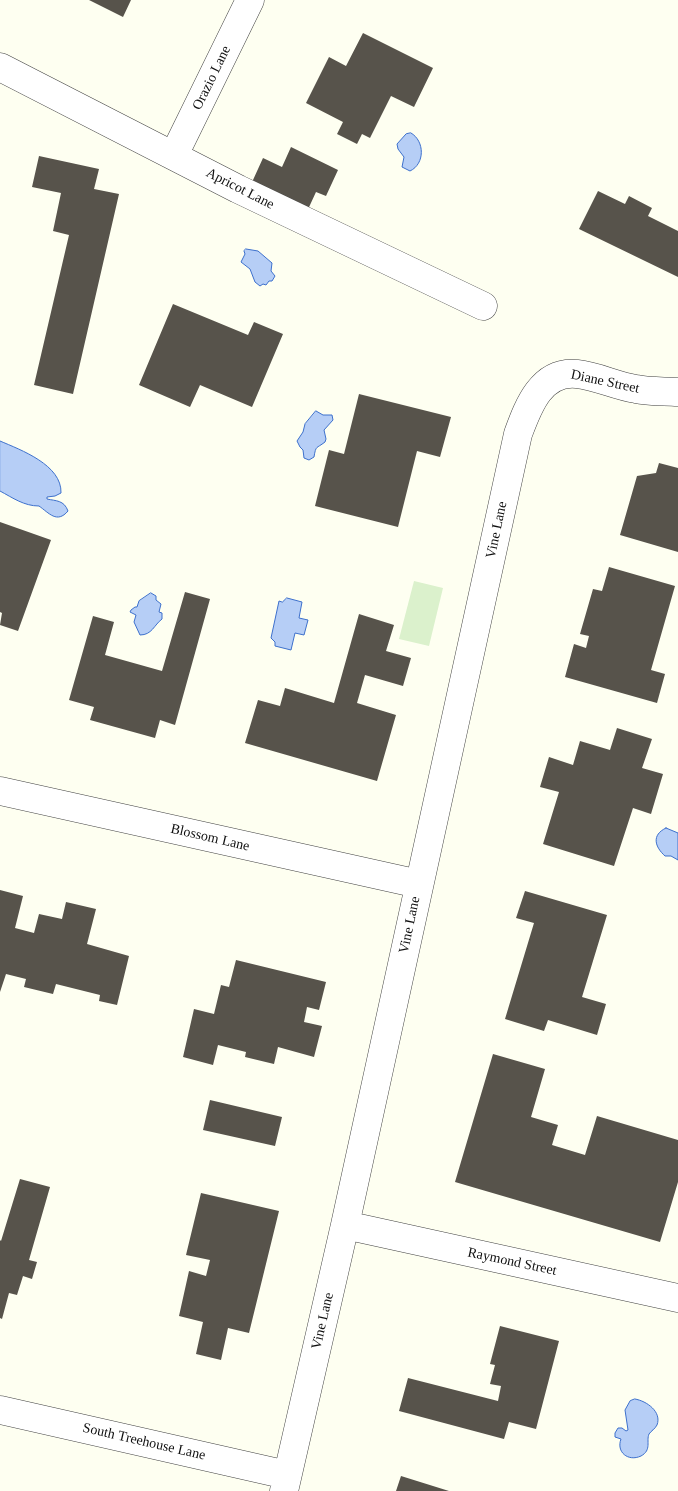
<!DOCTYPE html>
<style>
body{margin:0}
canvas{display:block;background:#fefff1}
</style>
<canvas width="678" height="1491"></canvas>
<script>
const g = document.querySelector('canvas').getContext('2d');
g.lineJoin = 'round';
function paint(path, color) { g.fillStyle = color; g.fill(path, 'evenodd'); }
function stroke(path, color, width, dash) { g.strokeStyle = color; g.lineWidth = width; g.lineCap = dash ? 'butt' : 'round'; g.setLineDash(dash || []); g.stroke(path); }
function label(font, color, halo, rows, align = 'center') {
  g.font = font + ' Georgia,serif'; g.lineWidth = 5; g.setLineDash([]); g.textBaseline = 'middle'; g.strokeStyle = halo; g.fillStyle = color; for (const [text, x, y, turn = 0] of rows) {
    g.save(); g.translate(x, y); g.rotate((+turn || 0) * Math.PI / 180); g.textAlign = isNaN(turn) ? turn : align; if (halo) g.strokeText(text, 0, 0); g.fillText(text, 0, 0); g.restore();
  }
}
paint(new Path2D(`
 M414 581 443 588 429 646 399 639Z`), '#dbf1cc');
const water = new Path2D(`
 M411 133C425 141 425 164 410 171L402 167 404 157 398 149 397 144 406 134Z
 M246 249 258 251 272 263 271 271 275 276 272 281H269L266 285 263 284 260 286 255 282 250 269 241 262 245 254 244 251Z
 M316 411 323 415H332L333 420 324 430 326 439 325 442C316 449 316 445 314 457L309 460 304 458 303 450 300 447 297 441 303 432 305 424Z
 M0 441C21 450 62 465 61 493L55 496 47 497V499C56 501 64 500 68 511 57 524 49 513 39 506 24 506 13 498 0 491Z
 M151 593 156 596V600L161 604 159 612 162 613V619C154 625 152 635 140 635L134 622 136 615 130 612 131 610 135 607H137L139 601Z
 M287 598 302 602 299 618 308 620 304 635 295 633 291 650 275 646V642L271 638 279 601 282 602Z
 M666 828 678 833V860L671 856H665C655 847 651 835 666 828Z
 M635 1399C647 1401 662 1412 657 1425 655 1429 651 1431 649 1434 646 1441 652 1450 641 1456 628 1462 616 1452 621 1439L615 1437V1433L618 1428H622L626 1431 628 1430 625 1410 630 1401Z`);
paint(water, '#b6cef6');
stroke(water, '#3d70cc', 1);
paint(new Path2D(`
 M89 0H131L123 17Z
 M363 33 433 68 414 107 391 96 370 138 362 134 357 144 337 134 343 122 306 103 329 57 346 66Z
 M291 147 338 170 326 196 316 192 304 218 248 191 263 158 282 167Z
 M39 156 99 169 94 189 119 194 73 394 34 385 69 235 53 231 61 193 32 187Z
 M598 191 625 204 629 196 652 208 648 216 678 231V277L579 229Z
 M173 304 248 335 254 322 283 334 252 407 200 385 190 407 139 385Z
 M359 394 451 417 440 457 417 451 398 527 315 506 329 450 344 454Z
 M659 463 678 468V552L620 535 637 476 656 473Z
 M0 522 51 540 18 631 0 625 2 613 0 612Z
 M609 567 675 586 651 670 665 674 657 703 565 677 574 644 586 648 589 636 580 634 593 589 602 591Z
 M185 592 210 599 175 725 160 720 155 738 90 720 94 707 69 700 93 616 114 622 105 655 162 671Z
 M359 614 394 625 386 651 411 658 403 686 365 675 357 703 396 715 377 781 245 743 258 700 280 706 285 688 334 703Z
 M617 728 652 739 642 768 663 774 651 814 633 808 614 866 543 844 559 792 540 787 549 757 573 765 580 741 610 750Z
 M0 890 23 896 15 928 34 933 39 914 62 919 66 902 96 909 87 944 129 956 117 1005 99 1001 100 995 56 984 53 994 24 987 26 979 6 974 0 992Z
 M525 891 607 915 582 997 606 1004 597 1035 548 1020 544 1031 505 1019 534 923 516 918Z
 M236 960 326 982 319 1010 307 1007 304 1022 322 1026 314 1057 278 1047 274 1064 245 1057 246 1052 218 1045 213 1065 183 1057 194 1009 214 1014 221 985 229 987Z
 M493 1054 545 1069 531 1117 558 1125 552 1145 585 1155 597 1116 678 1140V1182L660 1242 455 1182Z
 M210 1100 282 1117 275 1146 203 1130Z
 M20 1179 50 1187 29 1260 37 1262 32 1279 23 1276 17 1295 9 1293 2 1319 0 1318V1240L1 1241Z
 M201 1193 279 1211 249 1333 228 1328 221 1360 196 1354 203 1322 179 1316 189 1271 206 1276 210 1260 186 1255Z
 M500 1326 559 1341 536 1429 509 1422 504 1439 399 1411 408 1378 498 1401 501 1386 490 1384 495 1365 490 1364Z
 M401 1476 449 1491H396Z`), '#57534b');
const street = new Path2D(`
 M0 67 238 189 483 306
 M174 155 250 0
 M0 791 419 884
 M345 1225 678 1298
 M0 1410 287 1475
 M284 1491 345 1225 518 434C528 407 541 370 577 374 597 376 616 386 636 389 650 392 664 391 678 392`);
stroke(street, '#424242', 29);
stroke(street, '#fff', 28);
label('14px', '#0f0f0f', '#fff', [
 ["Orazio Lane",212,78,-64],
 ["Apricot Lane",240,189,27],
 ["Diane Street",605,382,12],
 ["Vine Lane",497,530,-78],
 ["Blossom Lane",210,838,13],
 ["Vine Lane",410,925,-78],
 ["Raymond Street",512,1262,12],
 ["Vine Lane",323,1321,-77],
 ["South Treehouse Lane",144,1442,13]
]);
</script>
